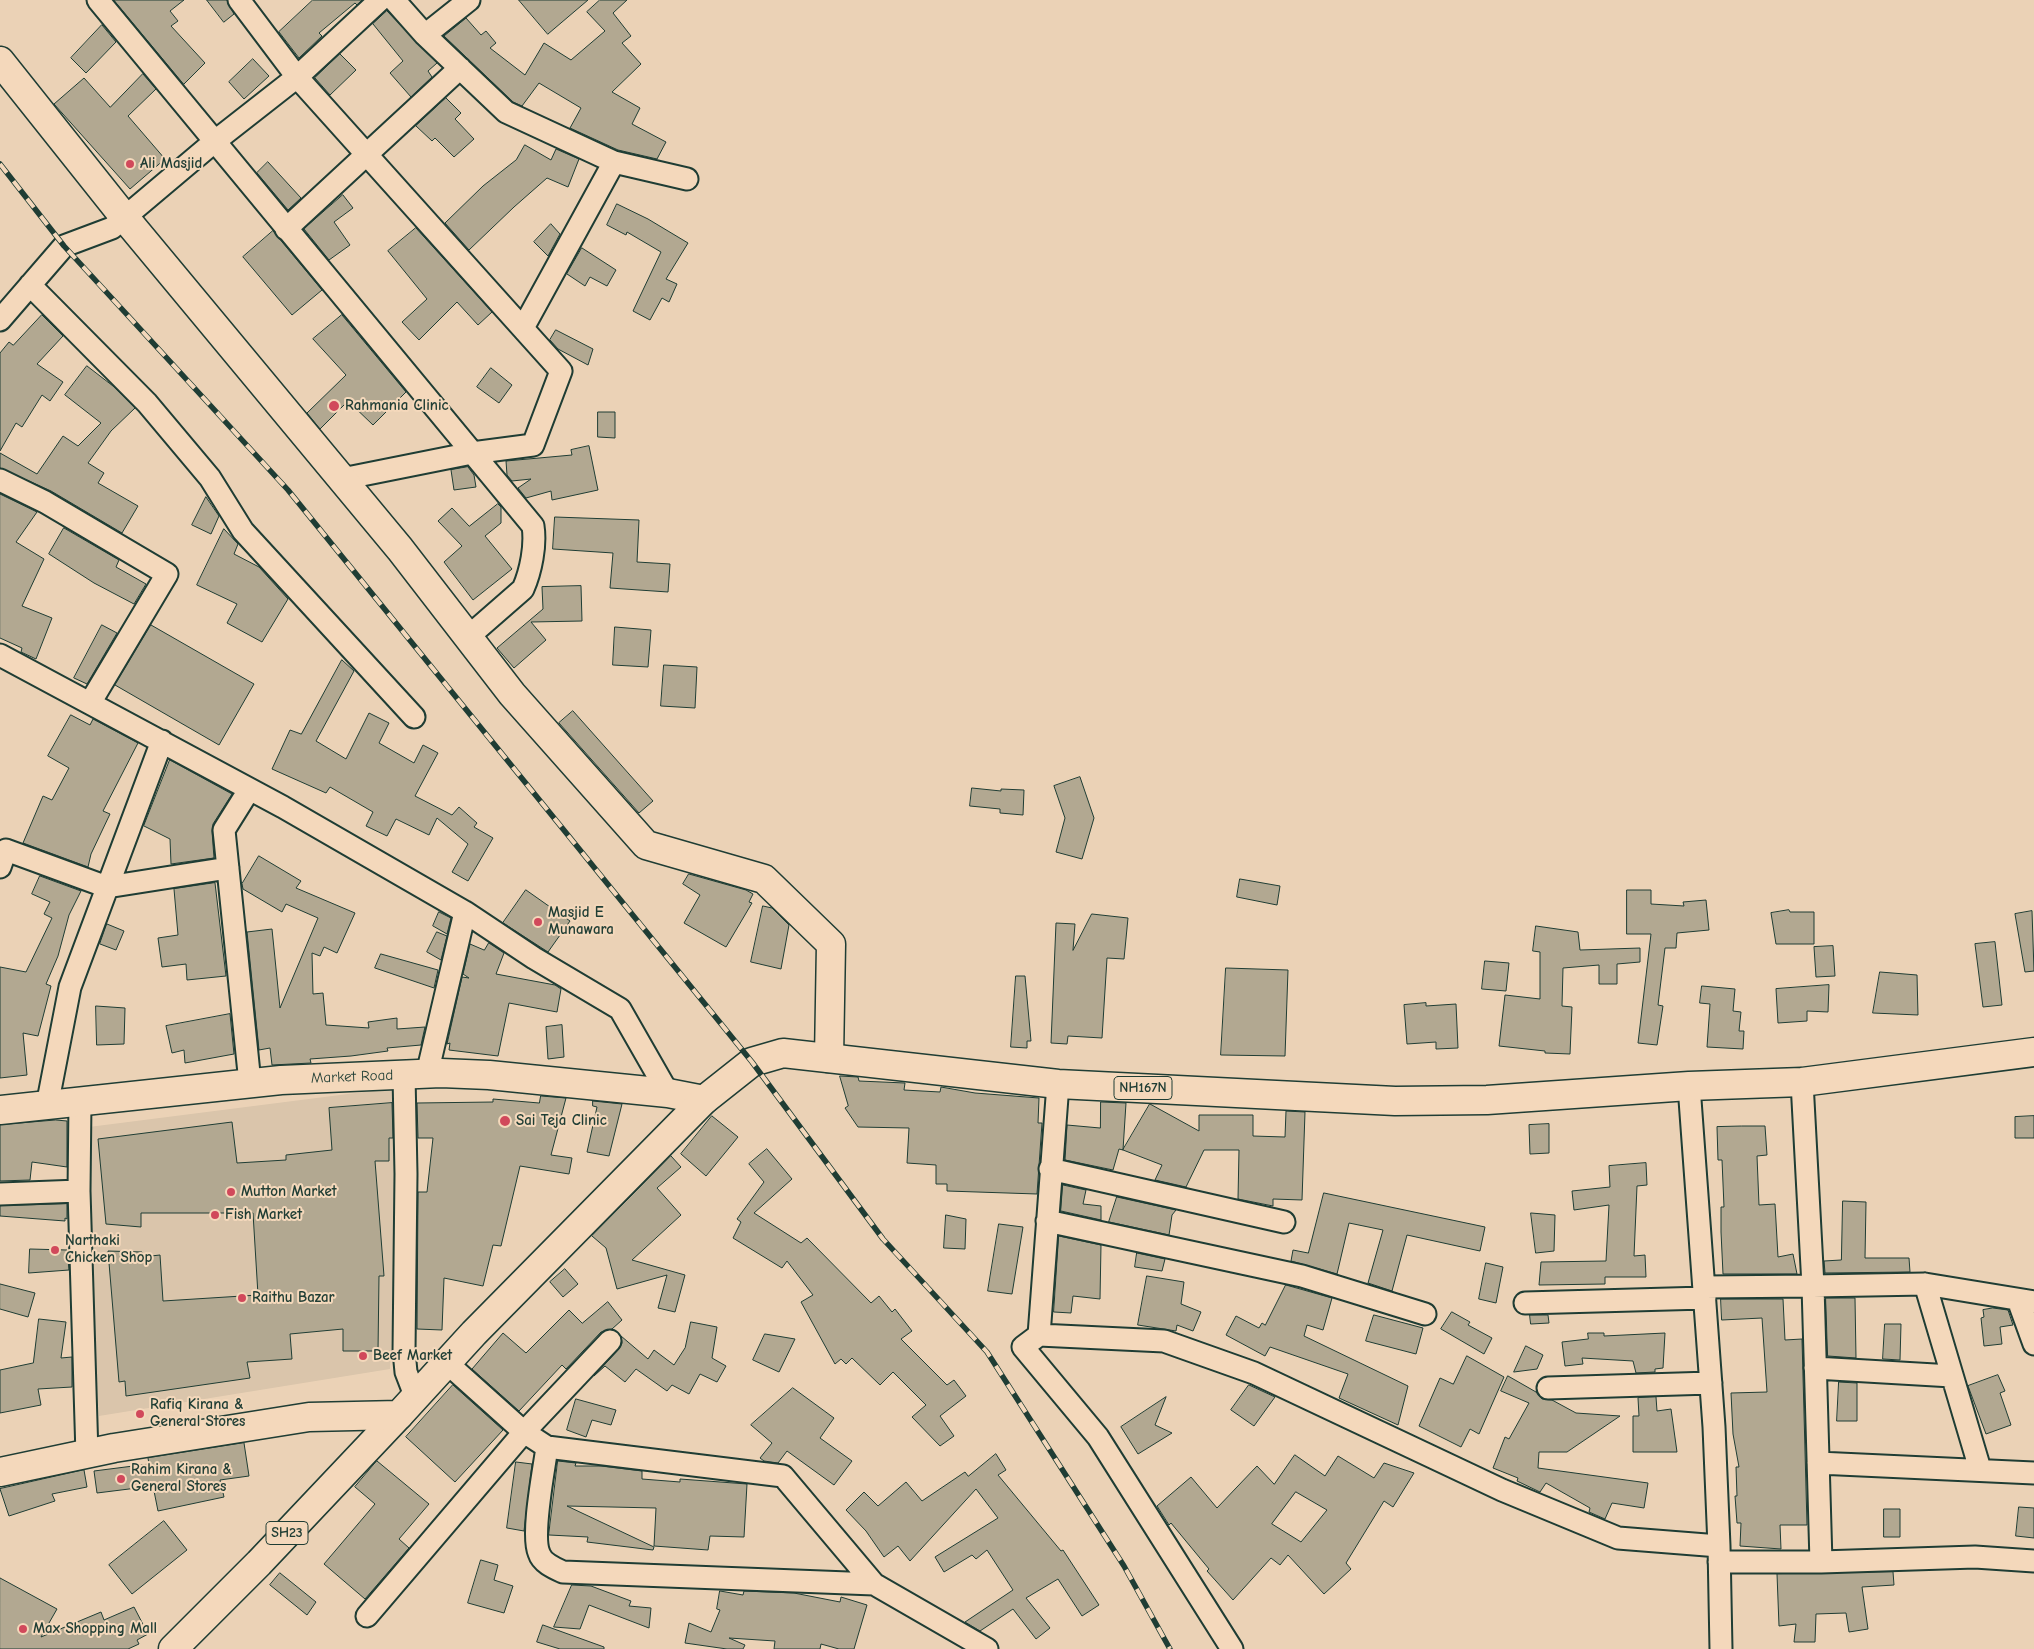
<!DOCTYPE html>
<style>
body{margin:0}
canvas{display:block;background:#ebd2b6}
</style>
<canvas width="2034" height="1649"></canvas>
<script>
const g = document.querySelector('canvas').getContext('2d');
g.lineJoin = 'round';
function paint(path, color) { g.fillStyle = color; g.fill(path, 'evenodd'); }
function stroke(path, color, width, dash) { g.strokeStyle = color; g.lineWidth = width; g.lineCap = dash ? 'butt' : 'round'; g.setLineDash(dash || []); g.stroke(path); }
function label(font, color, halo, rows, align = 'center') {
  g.font = font + ' "Comic Neue",sans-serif'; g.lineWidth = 4; g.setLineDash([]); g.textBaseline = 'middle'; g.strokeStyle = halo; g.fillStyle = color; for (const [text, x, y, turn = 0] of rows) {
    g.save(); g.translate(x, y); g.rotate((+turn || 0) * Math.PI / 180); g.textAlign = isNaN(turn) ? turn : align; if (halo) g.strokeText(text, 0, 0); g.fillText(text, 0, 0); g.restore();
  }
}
paint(new Path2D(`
 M395 1088 397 1227 390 1369 99 1416 81 1128Z`), '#dac5ab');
const building = new Path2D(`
 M114 0H184L170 11 178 21 171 26 205 63 184 84Z
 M207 0H227L234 14 224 22Z
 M313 0H362L357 5 355 3 319 33 322 36 299 58 279 32Z
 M519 0H588L548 34Z
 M600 0H627L613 13 631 36 622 43 641 64 612 92 640 108 632 124 666 142 657 159 618 150 570 128 581 108 539 83 522 106 513 102 444 36 466 18 481 35 486 31 496 43 490 48 525 75 544 43 571 60 605 31 587 12Z
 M387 11 437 63 428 71 432 77 411 97 390 73 403 61 373 24Z
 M102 25 116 42 86 73 71 58Z
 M340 54 356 70 330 95 315 78Z
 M253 59 269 76 244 99 229 82Z
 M143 74 156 89 128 116 165 159 130 189 54 104 84 78 110 107Z
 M446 98 461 113 455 119 474 139 454 157 435 138 432 141 416 126Z
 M525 145 551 160 556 149 579 159 568 187 547 178 514 207 469 250 445 223 483 186 516 160Z
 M268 162 301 198 288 210 257 173Z
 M343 195 353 208 334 222 350 245 329 260 304 229Z
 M617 204 648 219 688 243 666 279 677 284 669 302 662 298 650 320 633 311 661 252 627 232 626 235 607 225Z
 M551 224 560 234 548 256 534 242Z
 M416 228 492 312 478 325 457 302 419 340 402 322 427 299 388 251Z
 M273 231 322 290 292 315 243 257Z
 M582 248 616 270 607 286 590 277 585 286 567 274Z
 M42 315 63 336 37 364 63 382 50 401 42 395 22 427 16 423 0 451V353L9 342 13 345Z
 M342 315 406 392 373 425 348 401 320 429 307 413 346 375 313 339Z
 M556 330 593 349 588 365 558 349 550 340Z
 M87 366 113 386 135 408 111 431 88 463 104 473 98 483 138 506 122 533 51 491 0 468V453L37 474 63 436 78 446 101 423 65 395Z
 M491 368 512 385 499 403 477 387Z
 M598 412H615V438L598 437Z
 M589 446 598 490 552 500 551 491 526 498 518 488 531 479 512 481 507 475 506 461 572 455 571 450Z
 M468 467 474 475 476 487 454 490 451 470Z
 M0 494 37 512 16 542 44 559 22 606 52 618 36 659 21 652 22 648 0 638Z
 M206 497 219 516 211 534 192 525Z
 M498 504 501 507V523L485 536 512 569 473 600 444 562 462 546 438 521 452 508 469 526Z
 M555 517 639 520 637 562 670 564 668 592 610 588 613 553 553 549Z
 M64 528 119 560 116 567 146 584 134 604 94 583 49 554Z
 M224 529 238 544 234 554 259 567 288 599 262 642 227 623 237 604 197 585Z
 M581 586 582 621 531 622 546 640 514 668 497 648 543 609 542 587Z
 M102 625 117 633 87 684 74 678Z
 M151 625 254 684 219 745 115 685Z
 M615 627 651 630 648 667 613 665Z
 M342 660 354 671 316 741 346 759 369 713 389 723 379 743 414 763 423 745 438 753 415 796 452 815 459 807 477 823 474 827 493 838 468 881 452 872 468 844 437 818 429 835 396 819 387 836 366 826 373 812 330 787 326 793 272 769 290 730 301 734Z
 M664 665 697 667 695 708 661 706Z
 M573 711 653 801 639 813 559 723Z
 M71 715 90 725 93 719 138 743 103 811 110 814 91 854 88 867 23 843 43 796 52 800 69 768 48 756Z
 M170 760 232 794 213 824 212 831 214 858 171 864 170 839 144 826Z
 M1080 777 1094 818 1082 859 1056 852 1065 818 1054 786Z
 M972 788 1001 791V789L1024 790 1023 815 1000 813V809L970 806Z
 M259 856 301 881 296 888 355 913 337 953 324 947 320 956 312 953 313 994 323 993 326 1025 369 1028 368 1022 397 1018V1029L425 1027 421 1045 387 1048 388 1051 351 1056 310 1059 311 1063 272 1065 270 1048 259 1050 247 932 272 929 280 1008 318 918 286 904 282 912 243 889 242 884Z
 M689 874 746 890 753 894 749 902 752 903 726 947 684 923 700 895 683 884Z
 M40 876 81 891 69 915 58 956 46 984 51 986 38 1036 23 1033 27 1075 0 1078V967L26 972 52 918 44 914 50 902 32 894Z
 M1240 879 1280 886 1277 905 1237 897Z
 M215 883 226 976 187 980 186 964 162 967 158 938 178 935 174 889Z
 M526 890 570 921 548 952 503 923Z
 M1627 890H1651V904L1684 906 1683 902 1706 900 1709 930 1677 933 1676 948H1665L1658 1005 1663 1006 1657 1045 1638 1043 1651 934H1627Z
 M763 906 772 908 789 925 781 969 751 962Z
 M1789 910 1790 912H1814V944H1776L1771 913Z
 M2032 911 2034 971 2025 972 2015 914Z
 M439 912 451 918 447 934 433 926Z
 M1092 914 1128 918 1124 959 1107 958 1102 1038 1068 1036 1067 1044 1051 1043 1056 923 1075 924 1073 950Z
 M107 924 124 931 116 950 100 944Z
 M1536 926 1578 932 1580 950 1640 948V962L1617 964V984H1599V965L1563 968 1562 1006 1572 1007 1570 1054 1545 1053V1051L1499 1046 1505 995 1540 999V952L1533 951Z
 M437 932 447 936 441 960 427 952Z
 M1995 942 2002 1005 1983 1007 1975 944Z
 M489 943 504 953 496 974 555 985 561 989 557 1012 509 1003 498 1056 449 1050 450 1043 447 1044 462 977 469 978 463 974 470 944 484 950Z
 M1833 946 1835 976 1816 977 1814 947Z
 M381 954 438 970 434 988 375 968Z
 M1485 961 1509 963 1506 991 1482 989Z
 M1226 968 1288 970 1285 1056 1221 1055Z
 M1880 972 1917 975 1918 1015 1873 1013Z
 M1016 976H1025L1031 1041H1027V1048L1011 1047Z
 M1829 985 1828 1012 1807 1011V1021L1778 1023 1776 989Z
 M1702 986 1735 989 1733 1011 1741 1012 1739 1031H1744L1743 1049 1707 1047 1710 1004 1700 1003Z
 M1426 1003V1006L1456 1004 1458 1048 1436 1049V1042L1407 1044 1404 1005Z
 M96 1006 125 1008 124 1044 97 1045Z
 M230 1014 234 1054 185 1063 184 1050 172 1053 166 1026Z
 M562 1025 564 1057 548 1059 546 1027Z
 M840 1076 858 1077 859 1081 905 1083 904 1090 940 1092 941 1087 975 1093 1039 1098 1038 1123H1042L1037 1194 947 1191V1184H936V1165L907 1163 909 1128 858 1127 845 1108 848 1106Z
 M541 1096 566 1098 551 1155 572 1158 569 1174 520 1166 501 1246 493 1245 483 1286 444 1278 442 1330 417 1329 418 1192H427L433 1138H418L417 1103 493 1102V1099L539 1103Z
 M593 1101 622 1104 609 1156 587 1152 597 1107 593 1106Z
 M1101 1102 1126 1103 1123 1150 1119 1149 1113 1170 1065 1160 1067 1125 1100 1128Z
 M392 1103 393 1138H389V1161H375L384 1276H379L378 1351H343V1329L290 1334 292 1359 247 1362 250 1378 126 1396 125 1381 119 1382 108 1251 142 1252V1257L160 1255 163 1301 258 1295 253 1213H141V1227L106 1224 98 1139 232 1122 237 1163 286 1160V1155L332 1150 329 1108Z
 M1150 1104 1199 1131V1115H1253V1136L1285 1137 1286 1111 1305 1112 1302 1200 1273 1199V1206L1238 1199 1239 1150H1204L1186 1187 1155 1180 1162 1165 1123 1150Z
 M712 1116 738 1137 706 1176 681 1154Z
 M2034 1116V1138H2015V1117Z
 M56 1120 67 1121V1167L32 1162 30 1180 0 1181V1125Z
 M1549 1124V1153L1530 1154 1529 1125Z
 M1742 1126H1765L1767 1155 1757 1156 1759 1205 1775 1204 1778 1257 1793 1254 1797 1274H1723L1721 1232V1207H1724L1722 1160H1718L1717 1127Z
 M767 1149 792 1179 754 1213 801 1243 807 1238 871 1303 879 1296 892 1312 895 1309 912 1331 901 1339 947 1385 954 1380 966 1396 940 1416 954 1436 940 1446 912 1417 926 1405 893 1372 880 1385 852 1358 846 1364 841 1359 835 1364 801 1302 813 1295 787 1261 782 1268 733 1238 741 1222 737 1219 764 1182 749 1164Z
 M671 1156 681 1167 657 1188 681 1215 632 1260 685 1275 675 1312 658 1308 667 1275 617 1289 606 1248 592 1236Z
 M1646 1163 1647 1185 1637 1186 1634 1256 1645 1255 1646 1277H1605V1284L1539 1285 1541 1262 1606 1261 1609 1205 1574 1210 1572 1191 1610 1187 1609 1166Z
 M1063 1185 1086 1190 1083 1204 1101 1206V1220L1061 1211Z
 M1324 1193 1485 1227 1480 1251 1407 1235 1392 1291 1368 1283 1383 1230 1349 1223 1337 1274 1291 1261 1293 1250 1308 1253Z
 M1117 1197 1176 1210 1172 1215 1169 1235 1109 1222Z
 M1843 1201 1866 1202 1865 1258H1909L1910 1272 1825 1273 1824 1261 1841 1260Z
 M67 1204V1219L65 1218V1221L0 1216V1206Z
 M1531 1213 1555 1215 1554 1251 1536 1253Z
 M946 1215 966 1219 965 1249 944 1248Z
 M999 1224 1023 1227 1012 1294 988 1291Z
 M1059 1236 1101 1245 1100 1299 1073 1296 1071 1313 1054 1312Z
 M30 1249 67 1250 69 1270 29 1273Z
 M1137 1253 1165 1259 1162 1271 1135 1267Z
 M1486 1263 1503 1267 1496 1303 1479 1299Z
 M565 1269 578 1284 563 1297 550 1282Z
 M1147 1276 1184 1282 1181 1304 1201 1312 1193 1331 1177 1325 1176 1331 1138 1325Z
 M0 1284 35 1293 28 1317 0 1309Z
 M1286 1285 1332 1298 1323 1330 1307 1325 1304 1336 1408 1386 1398 1425 1339 1398 1348 1374 1270 1347 1265 1356 1226 1335 1236 1316 1259 1328 1262 1323 1265 1325Z
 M1826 1298H1855L1856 1358 1828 1356Z
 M1721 1299H1783L1785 1340 1802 1339 1807 1525H1780L1781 1549 1740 1546 1741 1523H1737L1735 1496H1737L1736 1467H1739L1733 1434 1731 1393 1767 1392 1762 1318 1722 1320Z
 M608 1302 622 1320 612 1329 601 1332 566 1369 562 1365 519 1411 472 1369 503 1333 526 1353 569 1310 582 1323Z
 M1993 1308 2008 1310 2013 1325 2000 1327 2002 1344 1984 1346 1981 1318 1984 1317 1983 1310Z
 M1452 1312 1470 1322 1468 1325 1492 1338 1484 1354 1441 1329Z
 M1374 1315 1423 1328 1416 1354 1366 1341Z
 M1530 1315H1548L1549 1323 1531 1324Z
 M39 1319 66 1322 61 1358 72 1357V1387L38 1389 41 1405 0 1413V1370L33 1363Z
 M691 1322 717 1327 712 1358 726 1366 717 1382 700 1374 689 1394 672 1385 667 1391 636 1369 625 1382 605 1366 594 1376 619 1349 622 1343 621 1336 648 1359 654 1350 674 1365 685 1348Z
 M1885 1324H1901L1900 1360 1883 1359Z
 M1588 1333H1604V1336L1665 1333 1663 1368 1655 1369V1372L1636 1373 1633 1361 1582 1358 1583 1364 1565 1366 1562 1342 1588 1339Z
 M765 1334 795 1339 779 1372 753 1360Z
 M1526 1346 1543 1355 1537 1369 1514 1372Z
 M1467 1356 1504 1377 1479 1434 1470 1429 1461 1447 1419 1426 1440 1378 1453 1384Z
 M1998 1375 2005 1391 2000 1393 2011 1425 1986 1434 1968 1386Z
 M1508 1376 1536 1392 1542 1399 1552 1400 1576 1413 1620 1416 1567 1452H1539L1538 1468 1648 1483 1644 1508 1612 1503 1605 1519 1589 1512 1590 1508 1546 1483 1540 1492 1517 1481 1518 1478 1493 1468 1505 1437 1509 1439 1529 1403 1501 1391Z
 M1839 1382 1857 1383V1421H1837Z
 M453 1385 503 1430 455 1482 406 1437Z
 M1249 1385 1275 1397 1254 1426 1231 1410Z
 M793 1388 834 1418 820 1438 852 1461 834 1485 787 1451 778 1463 764 1461 760 1458 772 1443 751 1425Z
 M1166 1397 1155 1425 1172 1433 1138 1454 1121 1427Z
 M1656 1397 1657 1411 1671 1409 1677 1452H1633V1416H1639L1638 1398Z
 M576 1399 616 1410 611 1425 592 1420 586 1437 567 1430Z
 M244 1443 249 1476 220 1480 224 1497 158 1511 153 1486 97 1493 94 1471 149 1464 148 1458Z
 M996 1454 1006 1470 998 1475 1061 1551 1063 1550 1099 1605 1082 1616 1058 1579 1026 1598 1050 1628 1036 1639 1013 1609 980 1631 965 1622 1013 1590 987 1550 976 1559 972 1555 944 1572 935 1557 998 1518 976 1489 910 1561 898 1546 884 1557 866 1531 846 1510 864 1492 878 1506 906 1482 922 1501 965 1472 968 1476Z
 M1295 1455 1325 1476 1338 1456 1374 1478 1384 1463 1414 1473 1393 1507 1384 1501 1346 1563 1351 1569 1324 1594 1288 1555 1280 1565 1271 1558 1233 1600 1207 1571 1209 1569 1171 1523 1169 1525 1157 1506 1191 1477 1217 1508 1257 1466 1274 1484ZM1296 1492 1327 1510 1301 1542 1272 1524Z
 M377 1461 429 1504 399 1539 409 1548 365 1599 324 1564 375 1504 355 1487Z
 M558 1461 576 1463 575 1466H601L642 1471V1479L680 1482V1479L747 1484 744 1537 710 1536 708 1550 654 1546 656 1508 567 1506 654 1547 653 1550 587 1542 588 1537 549 1535Z
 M516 1462 532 1464 524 1531 507 1528Z
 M84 1470 87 1487 52 1494 55 1501 9 1516 0 1489Z
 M2019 1507 2034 1508V1538L2016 1536Z
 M1884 1509H1900V1537H1884Z
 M164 1521 187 1550 132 1594 109 1565Z
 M481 1560 498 1565 494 1580 513 1586 504 1613 468 1603Z
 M1893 1572 1894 1585 1862 1587 1868 1629 1849 1632 1846 1613 1816 1614 1815 1642H1794L1796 1624 1779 1626 1777 1574Z
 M280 1573 316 1602 307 1615 270 1585Z
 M0 1578 57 1609 41 1637 101 1612 104 1620 134 1607 148 1634 137 1640 139 1644 128 1649H0Z
 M572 1585 591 1586 631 1601 629 1606 651 1608 649 1628 589 1605 580 1629 554 1627Z
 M720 1591 743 1595 744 1591 794 1593 840 1602 841 1597 867 1605 854 1649H839L821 1644 820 1649H774L775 1641 729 1638 745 1645 743 1649H727L685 1643 689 1623 711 1632 720 1610 717 1609Z
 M543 1625 604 1647V1649H560L537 1642Z`);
paint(building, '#b2a891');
stroke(building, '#1f3d34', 1);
const street = new Path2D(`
 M98 0 533 526C536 545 531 571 523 589L468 637
 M239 0 297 77 561 371 533 445 472 453 342 479
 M394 0 425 35 506 112 614 162 687 179
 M425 35 469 0
 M286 229 460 68
 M30 285 147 403 210 478 243 531 414 717
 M0 320 64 246 112 228 214 142 297 77 380 0
 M523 328 614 162
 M0 480 45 502 167 574 90 703
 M0 655 283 807 465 912 534 958 620 1009 668 1093
 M249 790 224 830 250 1083
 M0 867 6 850 107 887 228 868
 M427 1074 465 912
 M404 1075 406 1174 404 1351 406 1372 416 1398
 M1058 1084 1039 1335 1023 1347 1098 1437 1232 1649
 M1689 1086 1714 1427 1719 1546
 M80 1102 79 1191 87 1455
 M47 1106 70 987 162 741
 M1050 1169 1284 1222
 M0 1194 79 1191
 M1047 1221 1302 1276 1425 1314
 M1925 1284 1980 1469
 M1705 1287 1813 1286 1802 1082
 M2018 1300 2034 1344
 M2034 1302 1925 1284 1813 1286 1821 1562 1975 1557 2034 1561
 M1525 1303 1705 1298
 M1039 1335 1164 1341 1254 1373 1502 1490 1618 1538 1719 1546 1721 1649
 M610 1341 524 1432 547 1447 783 1476 874 1584 987 1649
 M1815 1368 1952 1376
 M1548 1388 1711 1383
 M547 1447C544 1470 531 1534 539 1553 542 1563 554 1568 563 1572L874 1584
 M1818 1463 2034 1473
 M1719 1562H1821
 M367 1616 524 1432 447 1363`);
const secondary = new Path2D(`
 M0 61 125 218 400 549 512 694 646 845 764 879 831 944 829 1058
 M0 1110 281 1080 441 1073 489 1075 668 1093 704 1100`);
const primary = new Path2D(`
 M173 1649 259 1563 399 1415`);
const highway = new Path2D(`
 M0 1472 114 1448 309 1417 399 1415 474 1333 704 1100 752 1062 783 1053 1058 1084 1395 1101 1487 1100 1689 1086 1802 1082 2034 1052`);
stroke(street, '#1f3d34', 25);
stroke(secondary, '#1f3d34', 31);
stroke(primary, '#1f3d34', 31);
stroke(highway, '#1f3d34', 31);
stroke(street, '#f4d8bb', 21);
stroke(secondary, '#f4d8bb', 28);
stroke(primary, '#f4d8bb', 28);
stroke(highway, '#f4d8bb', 28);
const rail = new Path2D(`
 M0 164 64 246 288 490 752 1062 883 1239 987 1352 1124 1566 1170 1649`);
stroke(rail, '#1f3d34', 5.5);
stroke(rail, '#f4d8bb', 4, [11]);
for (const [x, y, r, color] of [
 [130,164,5,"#d1495b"],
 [334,406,6,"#d1495b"],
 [538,922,5,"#d1495b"],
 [505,1121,6,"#d1495b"],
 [231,1192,5,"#d1495b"],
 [215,1215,5,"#d1495b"],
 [55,1250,5,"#d1495b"],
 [242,1298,5,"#d1495b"],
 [363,1356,5,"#d1495b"],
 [140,1414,5,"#d1495b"],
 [121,1479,5,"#d1495b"],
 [23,1629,5,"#d1495b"]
]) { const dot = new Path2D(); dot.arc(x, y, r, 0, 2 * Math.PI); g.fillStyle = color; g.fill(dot); stroke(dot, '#f4d8bb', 2); }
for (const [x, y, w] of [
 [1143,1088,58],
 [287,1533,42]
]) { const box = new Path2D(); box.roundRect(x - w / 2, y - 11.5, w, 23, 4); g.fillStyle = '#f4d8bb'; g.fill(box); stroke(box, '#1f3d34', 1); }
label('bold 14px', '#1f3d34', null, [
 ["NH167N",1143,1088],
 ["SH23",287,1533]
]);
label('bold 15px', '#1f3d34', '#f4d8bb', [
 ["Ali Masjid",140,164],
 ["Rahmania Clinic",345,406],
 ["Masjid E",548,913],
 ["Munawara",548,930],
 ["Sai Teja Clinic",516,1121],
 ["Mutton Market",241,1192],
 ["Fish Market",225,1215],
 ["Narthaki",65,1241],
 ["Chicken Shop",65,1258],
 ["Raithu Bazar",252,1298],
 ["Beef Market",373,1356],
 ["Rafiq Kirana &",150,1405],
 ["General Stores",150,1422],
 ["Rahim Kirana &",131,1470],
 ["General Stores",131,1487],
 ["Max Shopping Mall",33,1629]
], 'left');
label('15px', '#1f3d34', '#f4d8bb', [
 ["Market Road",352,1077,-2]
]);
</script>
